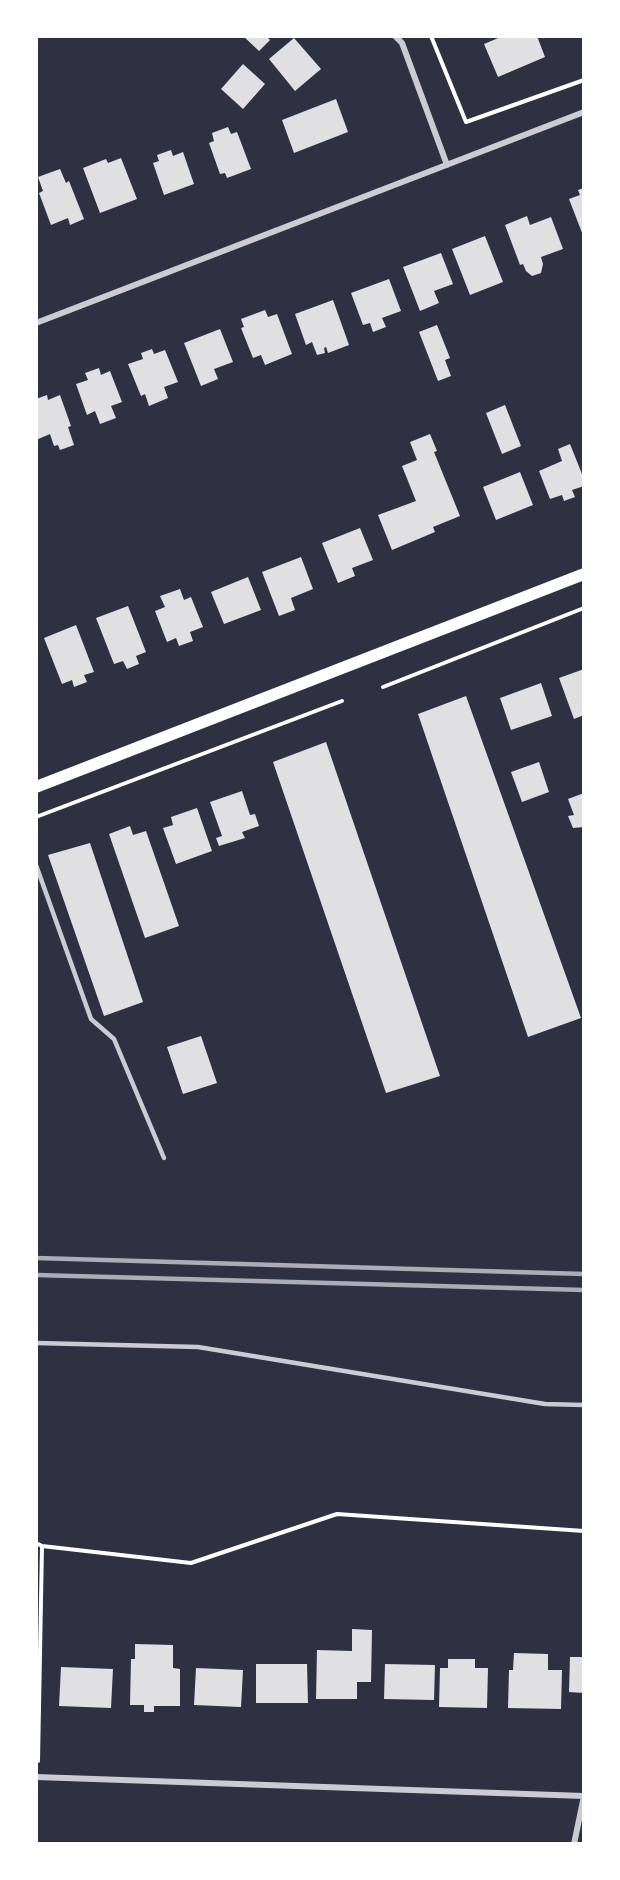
<!DOCTYPE html>
<style>
body{margin:0}
#map{position:relative;width:620px;height:1880px;overflow:hidden;background:#2d3142;font-family:Karla,sans-serif}
canvas{display:block}
.frame{position:absolute;inset:0;border:38px solid #fff;pointer-events:none}
</style>
<div id="map">
<canvas width="620" height="1880"></canvas>
<div class="frame"></div>
</div>
<script>
const g = document.querySelector('canvas').getContext('2d');
g.lineJoin = 'round';
function paint(path, color) { g.fillStyle = color; g.fill(path, 'evenodd'); }
function stroke(path, color, width, dash) { g.strokeStyle = color; g.lineWidth = width; g.lineCap = dash ? 'butt' : 'round'; g.setLineDash(dash || []); g.stroke(path); }
paint(new Path2D(`
 M243 36H266L270 40 259 51Z
 M503 36H537L545 57 498 77 484 44Z
 M294 38 321 69 295 91 269 59Z
 M243 64 265 84 243 109 221 89Z
 M336 99 348 132 294 153 282 120Z
 M228 127 231 134 237 132 251 169 227 178 225 173 220 174 209 143 214 141 212 133Z
 M171 150 173 156 183 152 194 184 164 195 153 163 159 161 157 155Z
 M121 158 137 199 100 213 83 168 106 159 108 163Z
 M60 169 66 183 69 181 84 219 70 225 68 218 51 225 39 193 43 191 38 177Z
 M584 188V238L569 199 580 195 578 190Z
 M527 216 530 225 551 217 563 249 541 257 543 264 541 273 532 276 526 271 523 264 520 265 505 225Z
 M485 236 503 282 470 295 452 249Z
 M441 253 453 284 434 291 439 303 420 311 403 267Z
 M389 279 401 311 382 318 386 327 373 332 370 323 363 325 351 293Z
 M333 300 349 345 328 353 326 347 324 348 325 353 317 355 312 342 306 345 295 314Z
 M265 310 268 317 277 314 292 354 265 365 261 355 253 358 241 328 244 327 241 319Z
 M437 325 450 358 445 360 451 376 438 381 419 332Z
 M220 329 233 362 214 369 218 379 201 386 184 343Z
 M152 349 154 354 165 350 178 382 164 387 168 398 149 406 145 394 141 396 128 364 143 359 141 353Z
 M99 368 101 375 110 371 122 402 111 406 116 418 100 424 95 411 87 415 76 384 88 380 85 373Z
 M47 395 48 400 60 395 71 426 68 427 74 445 60 450 58 445 54 446 50 434 36 440V399Z
 M505 405 521 446 502 454 486 413Z
 M430 434 437 451 434 452 460 516 433 527 435 532 392 550 378 515 416 501 402 466 417 460 410 442Z
 M570 444 584 479V486L572 490 575 497 564 501 562 495 550 499 539 471 562 461 558 449Z
 M520 472 533 505 496 520 483 487Z
 M360 528 373 560 352 568 355 576 338 583 322 543Z
 M301 557 313 589 291 598 295 610 279 616 262 572Z
 M248 577 261 610 224 624 211 592Z
 M180 589 184 600 191 597 203 627 190 632 193 641 179 646 176 638 167 642 155 611 165 607 160 596Z
 M128 606 146 652 136 656 139 664 127 669 123 661 114 664 96 618Z
 M76 625 94 672 84 675 87 682 74 687 72 680 62 684 44 638Z
 M584 669V715L574 719 559 678Z
 M541 683 552 716 511 730 500 698Z
 M466 696 581 1018 528 1037 418 714Z
 M326 742 440 1076 386 1093 273 762Z
 M539 762 549 792 522 802 511 772Z
 M242 791 250 815 255 814 259 826 242 832 245 838 219 846 216 838 222 836 210 802Z
 M584 793V827L573 828 568 816 574 815 568 799Z
 M197 808 212 851 176 864 163 828 173 825 171 817Z
 M130 826 133 835 146 831 179 926 145 938 109 834Z
 M90 843 143 1002 104 1016 48 855Z
 M201 1036 217 1083 183 1094 167 1047Z
 M352 1629 372 1630 371 1682H357V1699H316L317 1650 352 1651Z
 M135 1644 173 1645V1668L180 1669V1706H154V1712H144V1705H130L131 1659H135Z
 M514 1653 548 1654V1670H562L561 1709 508 1708 509 1670H513Z
 M570 1657H584V1693L569 1692Z
 M448 1659H475V1668H488L487 1708 439 1707 440 1668H448Z
 M256 1664H307L308 1703H256Z
 M385 1664 435 1665 434 1700 384 1699Z
 M61 1667 113 1669 111 1708 59 1706Z
 M196 1668 243 1670 241 1707 194 1705Z`), '#e0e0e3');
stroke(new Path2D(`
 M431 36 466 122 584 80
 M383 687 584 608
 M36 817 342 701
 M36 1543 42 1546 191 1563 337 1514 584 1531
 M38 1761 42 1546`), '#fff', 4);
stroke(new Path2D(`
 M36 865 91 1019 114 1039 164 1158
 M36 1343 198 1347 545 1404 584 1405`), '#caccd0', 4.5);
stroke(new Path2D(`
 M395 36 402 43 447 165
 M36 323 584 112
 M36 1777 584 1796 574 1844`), '#caccd0', 6);
stroke(new Path2D(`
 M36 787 584 574`), '#fff', 12);
stroke(new Path2D(`
 M36 1258 584 1274
 M36 1275 584 1290`), '#abadb3', 4.5);
</script>
